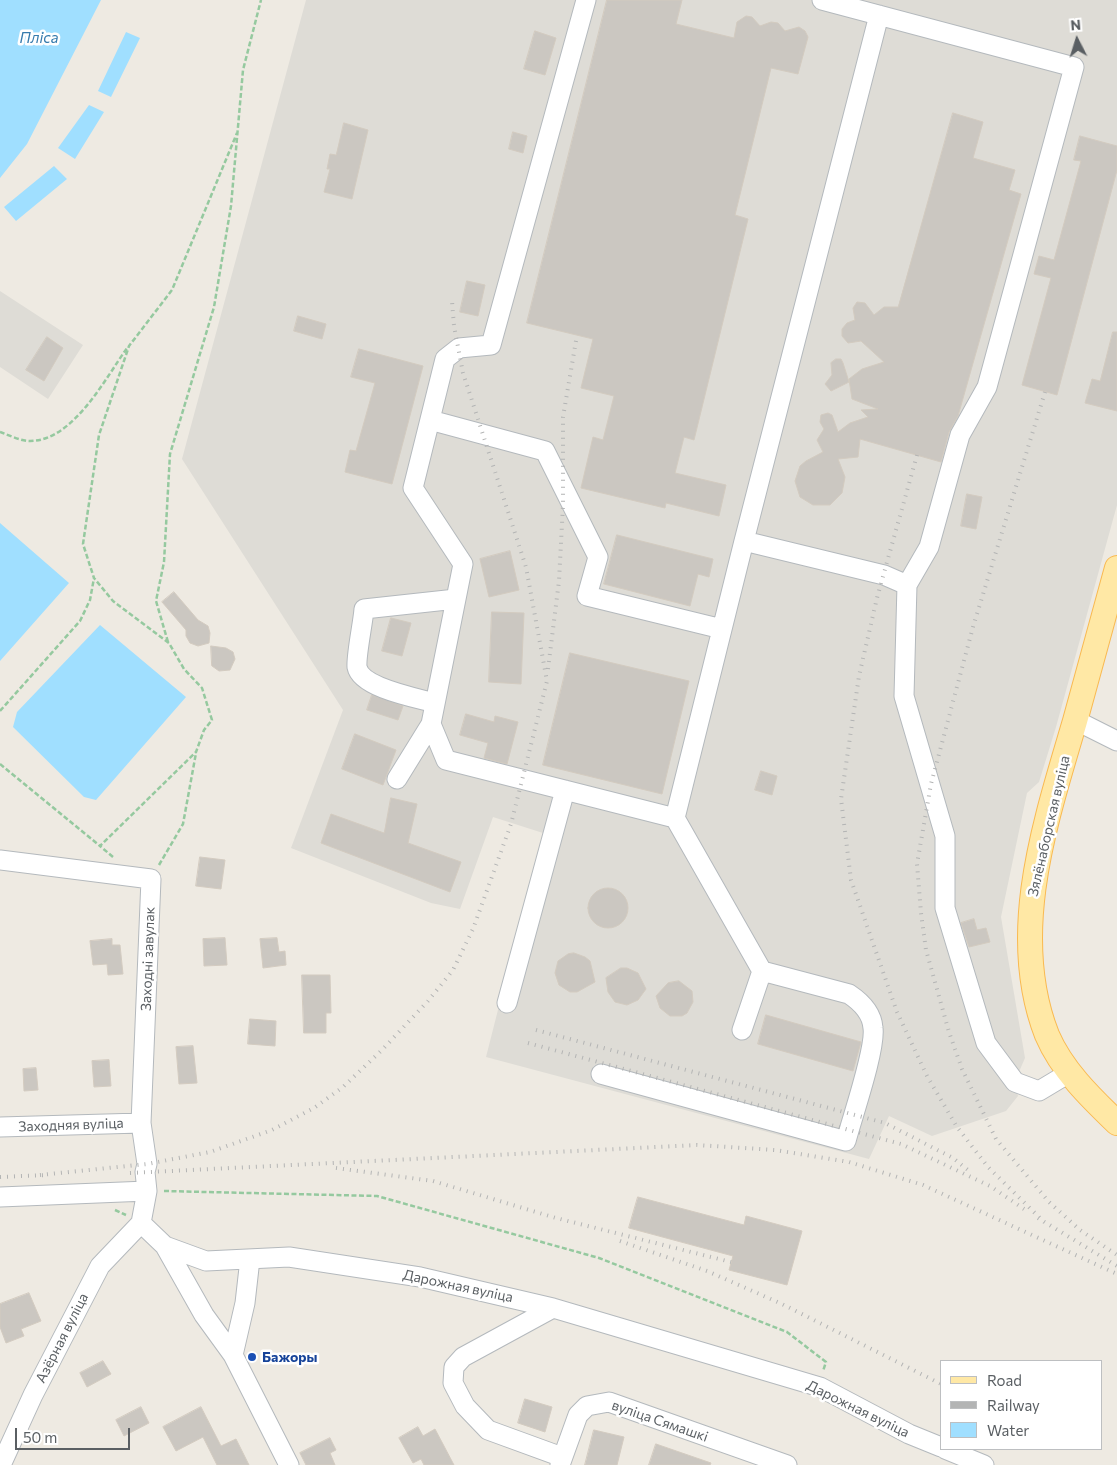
<!DOCTYPE html>
<meta charset="utf-8">
<style>
body{margin:0}
#map{position:relative;width:1117px;height:1465px;overflow:hidden;background:#eeeae2;font-family:Commissioner,sans-serif}
canvas{display:block}
.legend{position:absolute;left:940px;top:1360px;width:162px;height:90px;box-sizing:border-box;background:#fff;border:1px solid #bdbfc1;margin:0;padding:6px 9px;list-style:none;font-size:15px;color:#5a5f63}
.legend li{display:flex;align-items:center;gap:10px;height:25px}
.legend b{width:25px;border:1px solid #bdbfc1}
.north{position:absolute;left:1052px;top:15px;width:50px;height:50px;-webkit-text-stroke:4px #fff;paint-order:stroke;rotate:355deg;font-size:14px;font-weight:700;line-height:20px;text-align:center;color:#5a5f63}
.north::after{content:'';display:block;margin:auto;width:18px;height:22px;background:#5a5f63;clip-path:polygon(50% 0,100% 100%,50% 72%,0 100%)}
.scale{position:absolute;left:15px;top:1428px;width:115px;height:22px;box-sizing:border-box;border:2px solid #5a5f63;border-top:0;padding-left:6px;font-size:15px;line-height:18px;white-space:nowrap;color:#5a5f63;-webkit-text-stroke:4px #fff;paint-order:stroke}
</style>
<div id="map">
<canvas width="1117" height="1465"></canvas>
<ul class="legend">
<li><b style="height:6px;background:#ffe8a5"></b>Road</li>
<li><b style="height:6px;background:#b3b4b4"></b>Railway</li>
<li><b style="height:14px;background:#a0dfff"></b>Water</li>
</ul>
<div class="north">N</div>
<div class="scale">50 m</div>
</div>
<script>
const g = document.querySelector('canvas').getContext('2d');
g.lineJoin = 'round';
function paint(path, color) { g.fillStyle = color; g.fill(path, 'evenodd'); }
function stroke(path, color, width, dash) { g.strokeStyle = color; g.lineWidth = width; g.lineCap = dash ? 'butt' : 'round'; g.setLineDash(dash || []); g.stroke(path); }
function label(font, color, halo, rows, align = 'center') {
  g.font = font + ' Commissioner,sans-serif'; g.lineWidth = 5; g.setLineDash([]); g.textBaseline = 'middle'; g.strokeStyle = halo; g.fillStyle = color; for (const [text, x, y, turn = 0] of rows) {
    g.save(); g.translate(x, y); g.rotate((+turn || 0) * Math.PI / 180); g.textAlign = isNaN(turn) ? turn : align; if (halo) g.strokeText(text, 0, 0); g.fillText(text, 0, 0); g.restore();
  }
}
paint(new Path2D(`
 M306 0H1117V505L1056 727 1039 782 1027 793 1001 917 1025 1058 1015 1081 1018 1096 1006 1111 932 1136 889 1116 869 1159 486 1057 543 833 493 817 460 909 431 903 291 848 343 710 182 459Z
 M0 291 83 345 48 399 0 367Z`), '#dedcd6');
paint(new Path2D(`
 M0 0H101L27 144 0 178Z
 M126 32 140 38 111 97 98 91Z
 M89 105 104 112 75 159 58 148Z
 M54 166 67 179 16 221 4 207Z
 M0 523 69 583 0 661Z
 M100 625 186 697 96 800 84 797 13 727 17 712Z`), '#a0dfff');
const building = new Path2D(`
 M607 0H682L676 24 734 38 737 22 746 16 752 17 760 26 771 22 778 23 785 31 799 27 805 31 808 37 798 74 771 68 735 215 748 219 694 440 684 437 675 473 726 485 719 516 666 503 665 508 581 488 593 437 603 440 614 396 581 388 593 339 527 323Z
 M535 31 556 38 545 75 524 69Z
 M953 113 983 122 973 158 1015 170 1009 190 1021 194 958 416 949 432 941 462 860 439 858 457 838 459 845 477 842 493 830 505H813L800 497 795 481 800 466 806 461 823 452 817 440 824 429 820 422 821 415 828 413 832 415 838 432 850 423 868 417 861 410 878 409 852 399 849 379 862 369 884 362 861 341 848 343 842 336V329L847 323 855 320 853 308 857 302 865 303 874 315 884 307H898Z
 M344 123 368 130 352 199 324 192 330 169H327L330 154 336 155Z
 M513 132 527 136 523 153 509 149Z
 M1080 136 1117 146V170L1057 395 1022 385 1051 278 1034 274 1039 256 1054 260 1081 161 1074 160Z
 M467 281 485 285 478 316 460 312Z
 M298 316 326 324 322 339 294 331Z
 M1113 332H1117V411L1085 403 1092 379 1100 381Z
 M47 337 63 348 44 381 26 370Z
 M359 349 423 366 392 484 345 472 350 450 356 451 375 383 351 377Z
 M836 359H841L843 363 849 382 831 391 825 384 832 375 831 363Z
 M967 494 982 497 976 529 961 526Z
 M617 535 713 559 709 577 698 574 690 606 604 584Z
 M510 551 519 590 489 597 480 559Z
 M174 592 198 620 208 626 210 633 209 643 198 646 190 643 186 636V630L162 602Z
 M492 612 524 613 521 684 489 682Z
 M391 618 411 623 402 656 382 651Z
 M211 646 226 648 233 652 235 659 230 670 219 671 212 666Z
 M570 653 689 681 662 794 543 765Z
 M372 695 403 706 398 720 367 710Z
 M466 714 494 722 495 716 518 722 507 764 484 758 488 743 460 735Z
 M355 734 396 750 383 785 342 769Z
 M761 771 777 776 772 795 755 790Z
 M391 798 417 804 408 843 461 862 450 892 321 843 331 814 384 833Z
 M200 857 225 860 221 889 196 886Z
 M588 908a20 20 0 1 1 40 0a20 20 0 1 1-40 0Z
 M974 919 977 930 986 928 990 942 969 947 961 923Z
 M225 938 227 965 204 966 203 939Z
 M277 938 279 952 285 951 286 965 263 968 260 939Z
 M112 939V945H120L123 974 108 975 107 964 93 965 90 941Z
 M574 953 585 957 590 961 595 982 577 992H570L559 985 555 973 558 961 568 954Z
 M621 968H627L638 973 646 989 638 1000 627 1005 615 1002 608 992 606 978Z
 M302 975H330L331 1013H326V1033H304Z
 M679 981 692 991 693 1002 687 1013 682 1016H670L660 1008 656 996 668 983Z
 M766 1015 861 1042 853 1071 758 1044Z
 M250 1019 276 1021 275 1046 248 1044Z
 M193 1046 197 1083 179 1084 176 1047Z
 M109 1060 111 1086 94 1087 92 1061Z
 M36 1068 38 1090 24 1091 23 1069Z
 M638 1197 744 1225 746 1216 802 1231 787 1285 729 1270 733 1256 629 1228Z
 M29 1293 41 1321 21 1329 24 1336 6 1343 0 1327V1304Z
 M103 1361 111 1374 87 1387 80 1373Z
 M525 1399 552 1407 545 1432 518 1423Z
 M141 1407 149 1423 124 1436 116 1420Z
 M201 1407 221 1446 236 1439 249 1465H217L203 1437 176 1451 163 1427Z
 M418 1427 423 1436 435 1429 454 1465H424L421 1459 413 1463 399 1438Z
 M594 1430 624 1437 617 1465H585Z
 M330 1438 336 1450 330 1453 335 1465H306L300 1453Z
 M656 1444 711 1463 710 1465H649Z`);
paint(building, '#cbc7c1');
stroke(building, '#d3cbc0', 1);
const minor = new Path2D(`
 M822 0 1074 67 987 387 960 435 929 547 907 585 904 696 945 836V908L986 1043 1015 1082 1039 1091 1069 1073
 M430 420 545 451 598 557 587 596 722 629
 M744 541 879 15
 M435 703C417 698 361 688 357 667 356 655 363 623 364 609L456 599
 M1075 720 1117 741
 M431 724 446 760 675 818 744 541 884 575 907 585
 M397 779 431 724 463 564 413 488 445 359 459 348 491 345 586 0
 M675 818 762 971 742 1030
 M0 860 151 879 141 1123 147 1164 145 1172 147 1191
 M507 1003 565 790
 M601 1074 846 1141C852 1118 876 1049 873 1028 872 1013 861 1002 849 994L762 971
 M0 1127 141 1123
 M0 1197 147 1191 141 1223 165 1246 206 1261 289 1257 420 1277 553 1308 820 1387 909 1434 941 1447
 M165 1246 204 1315 233 1355 289 1465
 M553 1308 463 1357 454 1367 453 1383 465 1406 488 1430 562 1457
 M233 1355 245 1303 250 1259
 M945 1449 984 1465
 M1 1465 33 1395 100 1266 141 1223
 M560 1465 578 1415 587 1406 609 1402 787 1465`);
const major = new Path2D(`
 M1117 568C1103 619 1089 670 1075 721 1046 820 1007 933 1047 1035 1062 1070 1090 1097 1117 1123`);
stroke(minor, '#b4b9bd', 21);
stroke(major, '#f9b950', 26);
stroke(new Path2D(`
 M0 432C9 435 20 441 30 441 73 441 105 379 127 348
 M168 642 156 601 164 562 170 454 214 307 231 206 243 70 261 0
 M0 711 80 621 90 600 94 578
 M0 764 100 846
 M113 857 100 846 196 752 204 730 212 720 202 688 184 669 169 643 113 601 94 578 83 544 99 435 129 346 172 290 237 133
 M159 865 183 824 196 753
 M164 1191 377 1196 599 1258 787 1332 826 1362 823 1371
 M115 1210 126 1215`), '#95c99f', 2.5, [5, 2.5]);
stroke(minor, '#fff', 19);
stroke(major, '#ffe8a5', 24);
stroke(new Path2D(`
 M1045 392 973 627 931 784 917 864 921 913 926 950 949 1032 962 1069 996 1139 1049 1202 1080 1230 1117 1255
 M917 455 877 598 859 676 841 799 851 880 897 1012 927 1076 957 1127 988 1167 1044 1222
 M548 669 559 581 563 505V417L577 335
 M536 1030 885 1123 953 1158 968 1170
 M528 1043 901 1144 990 1186 1024 1209
 M336 1168 433 1181 556 1218 731 1262
 M130 1173 697 1145 775 1150 849 1162 923 1185 1117 1274
 M40 1175 147 1164 210 1152 272 1130 314 1108 343 1087 382 1050 428 1001 453 970 473 929 511 824 547 681 526 567 463 373 454 326 452 301
 M0 1177 47 1175
 M1038 1218 1117 1266
 M620 1241 707 1271 782 1304 941 1384`), '#b3b4b4', 4, [1, 6]);
for (const [x, y, r, color] of [
 [252,1357,5,"#1a4fb4"]
]) { const dot = new Path2D(); dot.arc(x, y, r, 0, 2 * Math.PI); g.fillStyle = color; g.fill(dot); stroke(dot, '#fff', 2); }
label('14px', '#5a5f63', '#fff', [
 ["Зялёнаборская вуліца",1049,826,-77],
 ["Заходні завулак",148,959,-88],
 ["Заходняя вуліца",71,1125,-2],
 ["Дарожная вуліца",458,1286,12],
 ["Азёрная вуліца",62,1338,-63],
 ["Дарожная вуліца",858,1409,26],
 ["вуліца Сямашкі",660,1421,19]
]);
label('bold 14px', '#164399', '#fff', [
 ["Бажоры",262,1357]
], 'left');
label('italic 15px', '#367bad', '#fff', [
 ["Пліса",39,38]
]);
</script>
